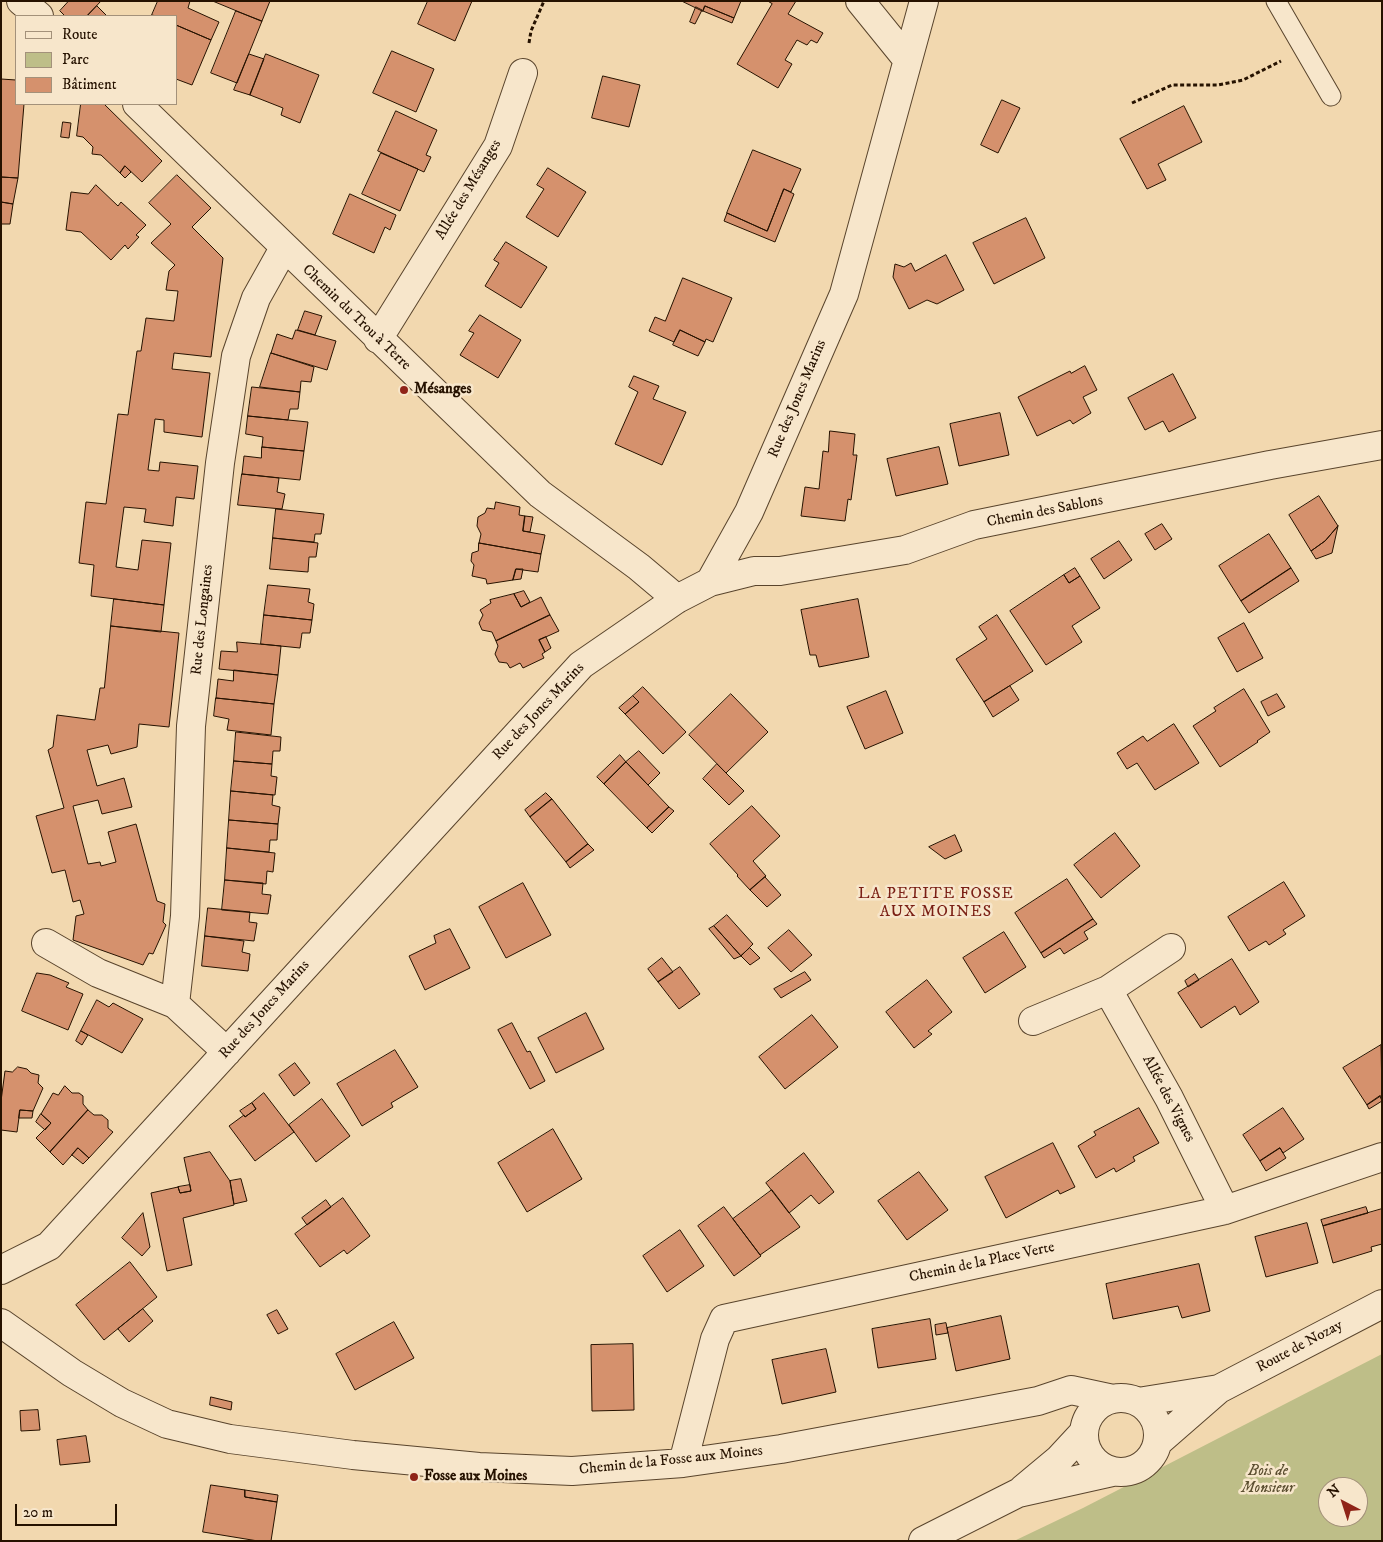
<!DOCTYPE html>
<meta charset="utf-8">
<style>
body{margin:0}
#map{position:relative;width:1383px;height:1542px;overflow:hidden;background:#f2d8af;font-family:"IM FELL DW Pica",serif}
canvas{display:block}
.frame{position:absolute;inset:0;border:2px solid #261200;pointer-events:none}
.legend{position:absolute;left:15px;top:15px;width:162px;height:90px;box-sizing:border-box;background:#f7e6cb;border:1px solid #a3917a;margin:0;padding:6px 9px;list-style:none;font-size:15px;color:#261200}
.legend li{display:flex;align-items:center;gap:10px;height:25px}
.legend b{width:25px;border:1px solid #a3917a}
.north{position:absolute;left:1318px;top:1477px;width:50px;height:50px;box-sizing:border-box;background:#f7e6cb;border:1px solid #a3917a;border-radius:50%;rotate:320deg;font-size:14px;font-weight:700;line-height:20px;text-align:center;color:#261200}
.north::after{content:'';display:block;margin:auto;width:18px;height:22px;background:#8f2418;clip-path:polygon(50% 0,100% 100%,50% 72%,0 100%)}
.scale{position:absolute;left:15px;top:1504px;width:102px;height:22px;box-sizing:border-box;border:2px solid #261200;border-top:0;padding-left:6px;font-size:15px;line-height:18px;white-space:nowrap;color:#261200;-webkit-text-stroke:4px #f7e6cb;paint-order:stroke}
</style>
<div id="map">
<canvas width="1383" height="1542"></canvas>
<div class="frame"></div>
<ul class="legend">
<li><b style="height:6px;background:#f7e6cb"></b>Route</li>
<li><b style="height:14px;background:#bebe88"></b>Parc</li>
<li><b style="height:14px;background:#d5916d"></b>Bâtiment</li>
</ul>
<div class="north">N</div>
<div class="scale">20 m</div>
</div>
<script>
const g = document.querySelector('canvas').getContext('2d');
g.lineJoin = 'round';
function paint(path, color) { g.fillStyle = color; g.fill(path, 'evenodd'); }
function stroke(path, color, width, dash) { g.strokeStyle = color; g.lineWidth = width; g.lineCap = dash ? 'butt' : 'round'; g.setLineDash(dash || []); g.stroke(path); }
function label(font, color, halo, rows, align = 'center') {
  g.font = font + ' "IM FELL DW Pica",serif'; g.lineWidth = 5; g.setLineDash([]); g.textBaseline = 'middle'; g.strokeStyle = halo; g.fillStyle = color; for (const [text, x, y, turn = 0] of rows) {
    g.save(); g.translate(x, y); g.rotate((+turn || 0) * Math.PI / 180); g.textAlign = isNaN(turn) ? turn : align; if (halo) g.strokeText(text, 0, 0); g.fillText(text, 0, 0); g.restore();
  }
}
paint(new Path2D(`
 M1382 1354V1541H1014L1083 1508ZM1328 1487H1358V1517H1328Z`), '#bebe88');
const building = new Path2D(`
 M69 1H101L87 16H65L60 11Z
 M158 1H190L188 8 219 22 211 40 176 25V16H156L152 15Z
 M213 1H270L262 21Z
 M428 1H472L455 41 418 24Z
 M682 1H741L734 18 705 6 703 11Z
 M768 1H796L788 14 823 33 817 43 811 40 807 45 797 40 785 60 792 64 778 88 737 64 772 4Z
 M97 6 107 16H87Z
 M705 6 734 18 732 23 703 11Z
 M696 7 702 10 695 24 690 22Z
 M236 11 262 21 237 83 211 73Z
 M176 25 211 40 192 85 176 79Z
 M392 51 434 69 416 112 373 93Z
 M249 54 264 59 250 95 234 90Z
 M266 54 319 75 300 123 281 115 283 108 250 95Z
 M603 76 640 85 629 127 592 118Z
 M1 79 16 80V104H24L18 178 1 177Z
 M1002 100 1020 108 998 153 981 145Z
 M81 104H104L162 161 142 182 125 166 120 173 101 155 92 154 93 147 83 137 77 136Z
 M1184 106 1202 142 1158 164 1166 180 1147 189 1120 139Z
 M396 111 437 130 426 155 431 157 424 172 378 151Z
 M63 122 71 123 69 138 61 137Z
 M753 150 801 169 791 192 784 189 767 231 727 213Z
 M381 153 418 169 400 211 362 194Z
 M125 166 131 172 125 178 120 173Z
 M548 168 586 192 558 237 526 217 544 189 537 185Z
 M177 175 211 208 192 227 223 258 211 357 174 353 172 369 210 373 202 437 164 432V420L155 419 148 470 159 471 160 462 198 466 194 499 176 497 173 526 144 522 146 509 124 507 116 567 138 570 142 540 171 543 164 605 91 596 94 565 79 563 86 502 106 504 118 414 128 415 137 351H141L146 318 174 321 178 291 166 290 169 271 175 265 151 243 171 224 149 203Z
 M1 177 18 178 13 204 1 202Z
 M96 185 118 206 121 202 146 225 136 235 139 237 128 249 125 245 111 260 81 232 66 230 71 192 88 194Z
 M784 189 794 194 775 242 724 221 727 213 767 231Z
 M350 194 396 215 390 230 385 227 374 253 333 234Z
 M1 202 13 204 10 224H1Z
 M1026 218 1045 258 994 284 973 243Z
 M506 242 547 267 521 308 485 286 499 263 494 260Z
 M946 255 964 290 937 304 927 300 909 309 893 277 895 264 904 267 911 263 915 271Z
 M683 278 732 298 713 342 706 339 705 342 680 330 674 342 649 331 655 317 665 321Z
 M305 311 322 316 315 335 298 330Z
 M480 315 521 340 498 378 460 355 474 333 469 331Z
 M296 330 336 341 327 370 271 353 277 334 292 339Z
 M680 330 705 342 698 356 673 345Z
 M271 353 314 367 311 382 301 381 300 392 260 387Z
 M1085 366 1097 390 1083 397 1091 413 1073 424 1070 420 1037 436 1018 397 1070 371 1071 373Z
 M1173 374 1196 418 1169 432 1163 421 1145 430 1128 398Z
 M634 376 659 386 653 399 686 412 662 465 615 444 638 392 629 387Z
 M252 387 300 392 298 409H290L288 420 248 416Z
 M1000 413 1009 455 959 466 950 424Z
 M248 416 308 422 304 451 262 447 263 437 246 434Z
 M830 431 855 434 853 455H857L851 500 848 499 845 521 801 516 805 487 819 489 823 451 828 452Z
 M262 447 304 451 300 480 242 474 244 456 261 458Z
 M939 447 948 484 896 496 887 459Z
 M242 474 279 478 277 492 285 494 282 509 238 505Z
 M1319 496 1338 526 1325 541 1311 551 1289 515Z
 M496 502 520 507 519 515 525 516 523 531 545 535 541 554 479 543 481 534 477 526 478 517 485 513 487 508 494 509Z
 M276 509 324 514 321 534H315L314 542 273 538Z
 M525 516 533 517 530 532 523 531Z
 M1162 524 1172 539 1155 550 1145 534Z
 M1338 526 1332 553 1316 559 1311 551 1325 541Z
 M1269 534 1291 568 1241 601 1219 566Z
 M273 538 318 543 316 557H309L308 572 270 569Z
 M1119 541 1132 560 1104 579 1091 559Z
 M479 543 541 554 538 572 516 569 513 580 487 584 486 579 472 576 474 565 471 561 472 553 478 551Z
 M1075 568 1080 576 1069 583 1064 575Z
 M1291 568 1299 581 1249 613 1241 601Z
 M516 569H523L521 579 513 580Z
 M1064 575 1069 583 1080 576 1100 608 1072 626 1082 642 1046 665 1010 611Z
 M268 585 310 589 308 602 314 604 312 620 264 615Z
 M524 591 530 602 521 607 514 594Z
 M514 594 521 607 541 597 550 615 496 641 492 632 482 630 479 623 483 615 480 610 491 603 490 600Z
 M114 599 164 605 161 632 111 626Z
 M858 599 869 657 819 667 816 655H810L801 610Z
 M264 615 312 620 310 633H302L300 648 261 644Z
 M550 615 559 631 539 640 545 652 542 654 544 658 523 668 520 663 510 668 507 663 499 662 495 654 498 646 496 641Z
 M997 615 1033 671 984 702 956 659 987 639 979 627Z
 M1244 623 1263 658 1237 672 1218 638Z
 M111 626 179 633 169 727 139 724 137 747 111 754 108 745 87 750 97 786 124 778 132 807 102 814 98 800 73 806 88 864 100 862 101 866 116 862 108 832 136 824 157 901 165 904 163 922 166 925 153 954 149 953 143 965 73 940 76 916 84 914 80 900 73 902 65 870 52 873 36 816 64 808 48 750 53 747 57 715 95 720 100 688H104Z
 M546 637 551 648 545 652 539 640Z
 M237 642 281 646 278 675 219 669 221 651 237 652Z
 M234 670 278 675 274 704 216 698 218 679 233 681Z
 M1010 686 1019 700 993 717 984 702Z
 M643 687 686 732 663 754 625 714 639 702 633 696Z
 M1244 689 1270 732 1257 741 1258 742 1220 767 1193 726 1216 711 1214 708Z
 M886 691 903 733 865 749 847 707Z
 M731 694 768 732 726 773 689 735Z
 M1277 694 1285 707 1268 716 1261 702Z
 M633 696 639 702 625 714 619 708Z
 M216 698 274 704 271 735 227 730 229 719 214 716Z
 M1174 724 1199 763 1155 790 1137 763 1127 769 1117 753 1143 736 1147 741Z
 M236 732 281 737 280 751H273L272 764 234 761Z
 M639 751 660 773 648 785 626 762Z
 M620 755 626 762 604 784 597 777Z
 M234 761 272 764 271 776 277 777 275 795 231 791Z
 M626 762 669 807 647 828 604 784Z
 M717 764 744 791 729 805 703 779Z
 M231 791 273 795 272 805 280 807 278 824 229 820Z
 M546 793 552 799 530 817 525 810Z
 M552 799 588 844 566 862 530 817Z
 M752 806 780 836 753 861 766 876 750 890 737 876 738 875 710 844Z
 M669 807 674 811 652 833 647 828Z
 M229 820 278 824 277 840H270L269 852 227 848Z
 M1115 833 1140 866 1101 898 1074 865Z
 M955 835 962 851 945 859 929 847Z
 M588 844 594 850 570 868 566 862Z
 M227 848 275 853 273 872 267 871 266 884 225 880Z
 M765 877 781 895 767 907 750 890Z
 M1067 879 1093 919 1041 953 1015 913Z
 M225 880 263 883 262 894 271 895 268 914 222 910Z
 M1284 882 1305 916 1283 930 1286 934 1269 945 1266 941 1249 951 1228 917Z
 M523 883 551 935 506 958 479 907Z
 M208 908 250 912 249 922 257 923 254 941 205 936Z
 M727 915 753 944 741 956 714 926Z
 M1093 919 1097 924 1084 932 1088 939 1064 954 1060 948 1044 958 1041 953Z
 M714 926 741 956 734 959 709 929Z
 M450 929 470 968 425 990 409 956 436 943 434 936Z
 M789 930 812 955 791 972 768 948Z
 M1004 932 1026 967 985 993 963 958Z
 M205 936 244 941 242 952 250 954 248 971 202 966Z
 M750 948 760 958 750 965 741 956Z
 M662 958 673 972 658 982 648 969Z
 M1232 959 1259 1002 1240 1015 1235 1006 1201 1028 1178 993Z
 M680 967 700 994 679 1009 658 982Z
 M805 972 811 980 781 998 774 989Z
 M37 973 50 975 69 983 66 987 83 994 68 1030 22 1011Z
 M1195 974 1199 980 1188 987 1185 981Z
 M927 980 952 1012 928 1031 932 1034 914 1048 886 1012Z
 M97 1000 109 1007 113 1003 143 1019 122 1053 81 1031Z
 M586 1013 604 1049 556 1073 538 1038Z
 M812 1015 838 1047 785 1089 759 1057Z
 M512 1023 527 1052 530 1051 545 1081 530 1089 498 1030Z
 M81 1031 88 1035 82 1045 76 1041Z
 M1381 1045 1382 1095 1367 1105 1343 1068Z
 M395 1050 418 1087 391 1103 393 1107 362 1126 337 1084Z
 M295 1063 310 1083 294 1096 279 1075Z
 M18 1067 27 1069 31 1073 39 1075 38 1083 43 1088 33 1111 20 1110 17 1132 1 1130V1101L5 1071 12 1072Z
 M65 1086 72 1093H79L83 1096V1104L88 1110 50 1152 36 1138 51 1123 41 1114 53 1093 58 1095Z
 M264 1093 294 1132 255 1161 229 1126 244 1115 245 1117 256 1109 252 1103Z
 M1380 1096 1382 1101 1369 1109 1367 1105Z
 M322 1099 350 1136 316 1162 289 1125Z
 M252 1103 256 1109 245 1117 240 1111Z
 M1139 1108 1159 1143 1133 1157 1135 1161 1116 1172 1114 1168 1096 1178 1078 1146 1096 1135 1094 1132Z
 M1283 1108 1304 1139 1283 1153 1280 1148 1260 1161 1243 1135Z
 M20 1110 33 1111 32 1118H19Z
 M88 1110 94 1115H102L108 1120V1128L113 1132 89 1158 78 1148 63 1165 50 1152Z
 M41 1114 51 1123 45 1130 36 1122Z
 M553 1129 582 1179 527 1212 498 1163Z
 M1053 1143 1075 1187 1060 1194 1058 1190 1006 1218 985 1177Z
 M78 1148 89 1158 83 1164 72 1155Z
 M1280 1148 1286 1158 1266 1171 1260 1161Z
 M210 1152 230 1181 234 1205 183 1218 192 1265 167 1271 151 1193 178 1187 180 1193 191 1191 184 1158Z
 M804 1153 834 1192 819 1204 811 1195 789 1213 766 1183Z
 M919 1172 948 1210 907 1240 878 1201Z
 M241 1179 247 1201 234 1204 230 1181Z
 M190 1185 191 1191 180 1193 178 1187Z
 M772 1190 800 1227 760 1255 733 1219Z
 M343 1198 370 1236 347 1254 344 1250 320 1267 295 1234Z
 M326 1200 331 1207 307 1225 302 1218Z
 M724 1207 761 1256 734 1276 698 1226Z
 M1366 1207 1368 1213 1323 1226 1321 1220Z
 M1382 1209V1244L1371 1247 1372 1251 1333 1263 1323 1226Z
 M143 1213 150 1247 142 1256 122 1238Z
 M1307 1223 1318 1263 1266 1277 1255 1237Z
 M680 1230 704 1266 667 1292 643 1256Z
 M130 1262 157 1297 104 1340 76 1305Z
 M1199 1264 1210 1311 1182 1318 1178 1306 1113 1319 1106 1284Z
 M143 1309 153 1321 129 1342 118 1329Z
 M277 1310 288 1329 278 1334 267 1315Z
 M1001 1316 1010 1359 956 1371 947 1328Z
 M930 1319 936 1359 878 1368 872 1329Z
 M394 1322 414 1358 355 1390 336 1354Z
 M946 1323 948 1333 936 1335 935 1325Z
 M633 1344 634 1410 592 1411 591 1345Z
 M826 1349 836 1392 782 1404 772 1360Z
 M211 1397 232 1402 231 1410 210 1405Z
 M38 1410 40 1430 21 1431 20 1411Z
 M86 1436 90 1462 60 1465 57 1440Z
 M211 1485 245 1490V1497L277 1502 271 1541H258L203 1532Z
 M245 1490 278 1495 277 1502 245 1497Z`);
paint(building, '#d5916d');
stroke(building, '#261200', 1);
const service = new Path2D(`
 M1276 1 1331 96`);
const minor = new Path2D(`
 M21 1 39 16
 M860 1 907 59
 M137 104 540 494 639 567 677 599
 M378 339 498 146 523 73
 M710 582 749 512 844 294 924 1
 M46 943 98 973 175 1004 227 1052
 M1108 990 1169 1098 1225 1210
 M175 1004 185 916 191 726 220 463 236 356 256 298 284 248
 M1033 1021 1108 990 1171 948
 M1 1270 49 1246 581 665 677 599 710 582 754 571H780L905 550 974 525 1270 465 1382 445
 M1 1323 72 1373 122 1403 167 1424 230 1439 353 1455 479 1467 572 1471 683 1463 781 1449 1038 1401 1071 1390 1113 1399
 M1084 1435a37 37 0 1 1 74 0a37 37 0 1 1-74 0Z
 M1138 1402 1219 1389
 M1157 1443 1219 1389 1382 1304
 M683 1463 715 1339 724 1319 1225 1210 1382 1157
 M1023 1489 1059 1459 1084 1432
 M923 1541 1018 1493 1112 1472`);
stroke(service, '#59442c', 21);
stroke(minor, '#59442c', 30);
stroke(new Path2D(`
 M529 43 531 31 544 1
 M1132 103 1172 85H1218L1243 80 1281 61`), '#261200', 3, [4, 2.5]);
stroke(service, '#f7e6cb', 19);
stroke(minor, '#f7e6cb', 28);
for (const [x, y, r, color] of [
 [404,390,5,"#8f2418"],
 [414,1477,5,"#8f2418"]
]) { const dot = new Path2D(); dot.arc(x, y, r, 0, 2 * Math.PI); g.fillStyle = color; g.fill(dot); stroke(dot, '#f7e6cb', 2); }
label('15px', '#261200', '#f7e6cb', [
 ["Allée des Mésanges",469,190,-59],
 ["Chemin du Trou à Terre",356,318,44],
 ["Rue des Joncs Marins",798,399,-67],
 ["Chemin des Sablons",1045,512,-11],
 ["Rue des Longaines",203,620,-84],
 ["Rue des Joncs Marins",539,712,-47],
 ["Rue des Joncs Marins",265,1010,-48],
 ["Allée des Vignes",1168,1099,62],
 ["Chemin de la Place Verte",982,1263,-12],
 ["Route de Nozay",1300,1347,-28],
 ["Chemin de la Fosse aux Moines",671,1461,-6]
]);
label('bold 15px', '#261200', '#f7e6cb', [
 ["Mésanges",414,390],
 ["Fosse aux Moines",424,1477]
], 'left');
label('italic 15px', '#5b4e30', '#f7e6cb', [
 ["Bois de",1268,1472],
 ["Monsieur",1268,1489]
]);
g.letterSpacing = '1px';
label('16px', '#7a1f14', '#f7e6cb', [
 ["LA PETITE FOSSE",936,895],
 ["AUX MOINES",936,913]
]);
g.letterSpacing = '0px';
</script>
